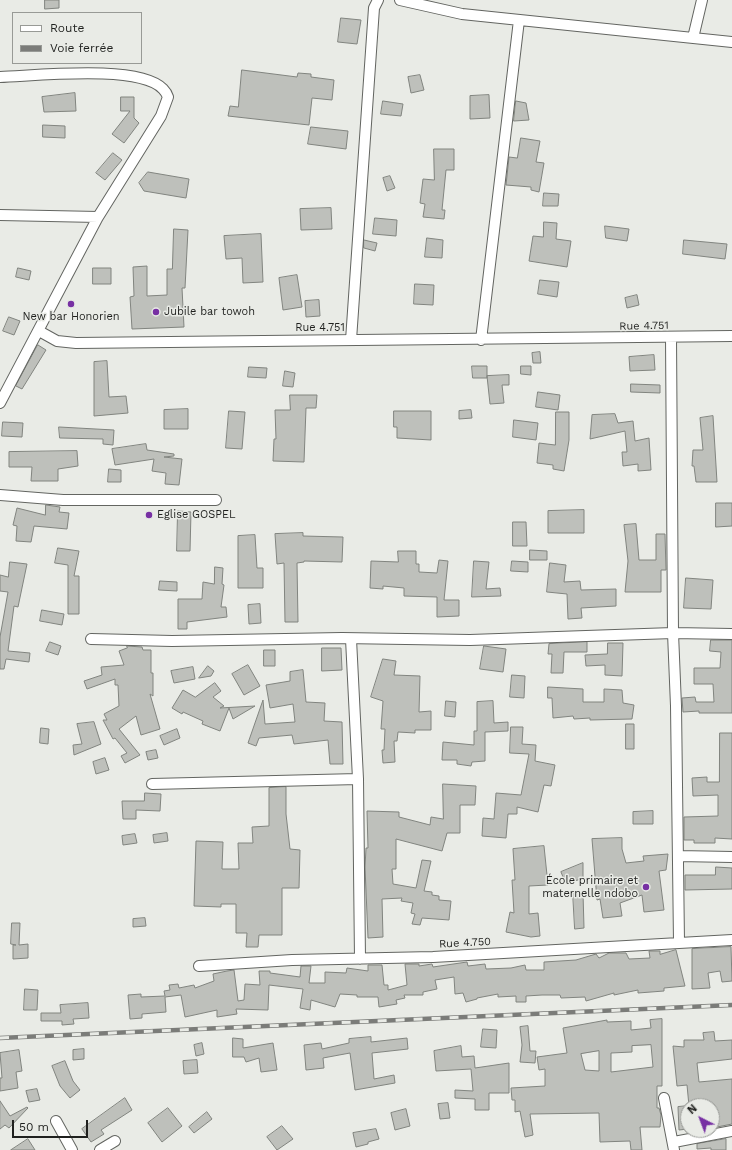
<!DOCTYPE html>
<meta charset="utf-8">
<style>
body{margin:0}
#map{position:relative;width:732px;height:1150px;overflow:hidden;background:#e9ebe6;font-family:"Work Sans",sans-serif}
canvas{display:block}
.legend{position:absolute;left:12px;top:12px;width:130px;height:52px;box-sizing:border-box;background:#e9ebe6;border:1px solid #989a96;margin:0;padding:5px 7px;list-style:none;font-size:12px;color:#1f201e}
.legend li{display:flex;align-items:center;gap:8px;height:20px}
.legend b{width:20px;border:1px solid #989a96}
.north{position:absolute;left:680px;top:1098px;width:40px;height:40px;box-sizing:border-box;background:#e9ebe6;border:1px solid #989a96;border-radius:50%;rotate:318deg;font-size:11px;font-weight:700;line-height:16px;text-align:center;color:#1f201e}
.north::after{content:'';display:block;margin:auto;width:14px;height:18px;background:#7730a3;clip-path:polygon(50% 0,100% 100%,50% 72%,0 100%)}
.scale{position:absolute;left:12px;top:1120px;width:76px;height:18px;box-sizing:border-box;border:2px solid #1f201e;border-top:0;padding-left:5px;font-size:12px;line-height:14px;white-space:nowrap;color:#1f201e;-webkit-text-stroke:3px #e9ebe6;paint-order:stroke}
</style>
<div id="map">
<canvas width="732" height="1150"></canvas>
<ul class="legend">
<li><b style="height:5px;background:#fff"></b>Route</li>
<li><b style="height:5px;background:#7b7c79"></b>Voie ferrée</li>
</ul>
<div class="north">N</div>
<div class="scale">50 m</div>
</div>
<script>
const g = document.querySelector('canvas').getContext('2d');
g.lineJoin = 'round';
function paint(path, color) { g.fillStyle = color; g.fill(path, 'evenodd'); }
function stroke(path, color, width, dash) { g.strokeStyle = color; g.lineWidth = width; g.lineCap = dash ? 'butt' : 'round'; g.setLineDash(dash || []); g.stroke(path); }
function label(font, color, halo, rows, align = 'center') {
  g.font = font + ' "Work Sans",sans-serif'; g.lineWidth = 3; g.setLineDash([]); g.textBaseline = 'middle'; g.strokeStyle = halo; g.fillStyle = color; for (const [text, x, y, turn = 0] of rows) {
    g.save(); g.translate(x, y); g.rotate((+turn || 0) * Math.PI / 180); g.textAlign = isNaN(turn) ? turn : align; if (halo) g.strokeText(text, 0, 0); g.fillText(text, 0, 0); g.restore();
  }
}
const building = new Path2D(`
 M45 0H59V8L45 9Z
 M341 18 361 20 357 44 338 42Z
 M242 70 297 77 298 73 311 74V77L334 80 332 100 312 98 309 125 228 116 230 106 238 107Z
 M420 75 424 90 411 93 408 77Z
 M75 93 76 111 44 112 42 97Z
 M489 95 490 118 470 119V96Z
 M121 97H134V118L139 123 124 143 112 134 130 111H121Z
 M383 101 403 104 401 116 381 114Z
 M516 101 526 103 529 120 514 121Z
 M43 125 65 126V138L43 137Z
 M311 127 348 131 346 149 308 144Z
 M521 138 540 141 536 162 544 163 539 192 531 190V187L506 185 509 157 517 158Z
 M434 149H454V170H446L442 210H445L444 219 423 217 425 204 420 203 423 179 434 180Z
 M113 153 122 160 105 180 96 173Z
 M148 172 189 179 186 198 144 191 139 183Z
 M390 176 395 188 387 191 383 178Z
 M544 193 559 194 558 206H543Z
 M331 208 332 229 301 230 300 209Z
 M375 218 397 220 396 236 373 234Z
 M544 222 557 223 556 239 571 241 567 267 529 261 533 236 543 237Z
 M605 226 629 229 627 241 606 238Z
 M174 229 188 230 185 288H182L184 327 132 329 130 297 134 296 133 267 147 266V296L167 295V269H172Z
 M261 234 263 282 243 283 242 258 226 259 224 236Z
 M427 238 443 240 442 258 425 257Z
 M364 240 377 243 375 251 364 248Z
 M684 240 727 244 725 259 683 254Z
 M18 268 31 271 29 280 16 277Z
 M93 268H111V284H93Z
 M297 275 302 307 283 310 279 278Z
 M540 280 559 282 557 297 538 294Z
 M415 284 434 285 433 305 414 304Z
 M637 295 639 305 627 308 625 298Z
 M319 300 320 316 306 317 305 301Z
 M9 317 20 321 14 335 3 331Z
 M38 345 46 350 22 389 16 386Z
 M540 352 541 363H533L532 353Z
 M654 355 655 370 630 371 629 357Z
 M107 361 109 397 126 396 128 413 94 416V362Z
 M472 366H487V378H473Z
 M521 366H531V375L521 374Z
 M249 367 267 368 266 378 248 377Z
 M285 371 295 373 293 387 283 386Z
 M509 375V385H502L504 403 490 404 487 376Z
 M631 384 660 385V393L631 392Z
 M538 392 560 395 558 410 536 407Z
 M290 395H317L316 408H306L304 462 273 461 274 439H276L275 410H290Z
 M188 409V429H164V410Z
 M471 410 472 418 459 419V411Z
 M229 411 245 412 242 449 226 448Z
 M394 411H431V440L397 438V427H394Z
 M556 412H569V440L564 471 553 469V465L537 463 539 443 555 445Z
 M615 414 618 423 633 421 635 441 649 438 651 470 638 471V464L623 466 622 452H627L625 431 590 439 592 415Z
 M713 416 717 482H696L694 466H692L693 450H703L700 418Z
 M514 420 538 423 536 440 513 437Z
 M3 422 23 423 22 437 2 436Z
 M59 427 114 430 113 445 103 444V439L60 438Z
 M146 444 147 450 174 454V456L164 457 182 459 179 485 165 484 166 473 152 471 154 459 115 465 112 449Z
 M77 451 78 466 58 469V481H31L32 467H9V452Z
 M109 469 121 470V482H108Z
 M716 503H732V526L716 527Z
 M46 505 60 507 59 512 69 513 67 529 34 526 31 542 16 541 17 526 13 525 17 508 45 515Z
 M584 510V533H548V511Z
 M178 511 191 512 190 551H177Z
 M513 522H526L527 546H513Z
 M636 524 639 560H656V534H665L666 570H661V592H625L628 561 624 525Z
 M303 533V536L343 537 342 562 304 561V562L297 563 298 622H285L284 563 277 564 275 534Z
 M255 535 257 568H263V588H238V536Z
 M58 548 79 551 74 576H79V614H68V565L55 563Z
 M530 550 547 551V560H530Z
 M398 551H416V564H419V572L437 573 439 560 448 561 444 600H459V616L437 617V597L404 596V588L383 586V589L370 588 371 561 398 562Z
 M474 561 489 562 486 589 500 588 501 596 472 597Z
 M512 561 528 562V572L511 571Z
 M10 562 27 564 18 607 14 606 8 651 30 653 29 662 6 659 4 669H0V637L8 592 0 591V575L8 577Z
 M550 563 566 565 564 582 580 581 581 590 616 589V606L581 608 582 618 568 619 567 594 547 592Z
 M215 567 223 568 222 584 224 585 221 607H226L227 617 187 622V629H178V599H202L203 582 214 584Z
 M686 578 713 580 711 609 684 608Z
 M160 581 177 582V591L159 590Z
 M260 604 261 623 249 624 248 605Z
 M42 610 64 614 62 625 40 621Z
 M711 640H732V713H699V711L683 712 682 698 695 697 696 702H714L713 684H694V668H720L721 652 710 651Z
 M50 642 61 646 58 655 46 651Z
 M587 642V652H564L563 673H551L552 654H548L549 644Z
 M608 643H623L622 676 605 675V665L586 666 585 655 607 654Z
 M127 646 142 647 143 650H151V673H153V696L150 694 160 729 141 735 136 716 119 729 140 755 125 763 121 756 127 753 115 738 113 739 103 720H107L104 714 119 706 118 685H115V679L87 689 84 681 102 675 101 667 124 665 119 651 127 648Z
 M484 646 506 649 503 672 480 669Z
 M322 648H341L342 670 322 671Z
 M264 650H275V666H264Z
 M383 659 396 661 394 675 420 676 419 712 431 711V730H415V733L398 732 397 741H394L395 762 383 763 382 750H384L385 729H381L383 701 371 697Z
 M248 665 260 686 244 695 232 674Z
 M208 666 214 671 211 676 199 678Z
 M193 667 195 679 174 683 171 671Z
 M303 670 306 702 325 703 324 721 342 722 343 764H330L328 740 294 744 292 735 259 738 256 746 248 743 263 700 265 724 295 722 293 704 270 708 266 685 290 681V672Z
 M512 675 525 676 524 698 510 697Z
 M215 683 221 691 213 697 224 706 220 708 255 706 233 719 229 708 220 731 202 724 203 721 183 712 182 714 172 708 183 690 195 697Z
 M548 687 583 689V702H604V689L622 690 623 703 634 705 632 719 590 720V718L574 719 573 716 553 718 552 698H548Z
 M446 701 456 702 455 717 445 716Z
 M493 701 494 723 508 722V731L485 732V761L472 762 471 766 457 764V760H442L443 742 474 745V731H477V702Z
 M94 722 101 744 74 755 73 745 82 744 77 724Z
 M626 724H634V749H626Z
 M511 727H523L522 744 536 745 535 761 555 765 551 786 544 785 538 812 517 807V814H508L506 838 482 836 483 818 494 819 496 793 521 795 529 754 510 753Z
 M41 728 49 729 48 744 40 743Z
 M177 729 180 738 164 745 160 736Z
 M720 733H732V839L715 838V843H694V840H684V817L718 816V795L693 796 692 778 707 777V782H719Z
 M156 750 158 758 148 760 146 752Z
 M105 758 109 770 96 774 93 762Z
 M443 784 476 786 475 805H460V833H447L442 851 396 839V869H392L393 884 416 888 422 860 431 861 424 891 432 892V895L439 896V900L451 901 449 920 422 918 420 925 412 924 415 914 411 913 413 903 401 901 402 898 382 899 383 937 368 938 365 867 366 848H368L367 811 399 812V817L430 825 431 817 443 819Z
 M286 787V814L290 849 300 850 299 888H282V935H259L258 947H246L247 933H236V904H221V907L194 906 196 841 223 842 222 869H239L238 843H253L252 827 269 826V788Z
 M145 793 161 794 160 811 136 810V819H123L122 801H144Z
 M653 811V824H633V812Z
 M167 833 168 841 154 843 153 835Z
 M135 834 137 843 123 845 122 836Z
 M622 838V849L626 863 644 861 643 856 668 854 666 870 659 871 664 910 644 912 642 895 620 903 622 916 603 918 600 899 597 900 592 839Z
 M544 846 548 885 529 886V914L538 913 540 936 531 937 506 932 510 912 514 913 512 880H515L513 849Z
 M583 863V879L573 881V879L565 882 561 872Z
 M716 867 732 868V889L685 890V875H715Z
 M573 893H583L584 928 575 929Z
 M145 918 146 926 133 927V919Z
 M12 923H20L19 945 28 944V958L13 959V945H16L11 944Z
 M731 947 732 981 722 982 720 971 708 973 710 988 692 989V949Z
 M676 950 685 986 664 988V991L638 993V990L614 995V993L586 1001 585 997 561 998 560 995H542L526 996V1002H516V996L498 997V994L477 998V999L466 1002 463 993 455 994 454 977 435 980 437 989 423 992V995H404L405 998 396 1000 397 1004 379 1007 378 997H357V995L340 994 335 1007 311 1000 310 1010 300 1008 303 989 269 985 268 1010 236 1009 237 1014 217 1017V1010L185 1017 181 995 165 997 166 1012 142 1014V1018L130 1019 128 995 141 994V997L165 996 164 991 170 990 169 985 178 984 179 988 194 985 195 988 214 981 213 974 227 971 234 970 238 1001 244 1000 245 984 260 985 259 971H270V973L300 977 301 966H311L309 983H325V972L346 973 347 968 368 971V965H382L384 985H388V990L407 985 405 964H419V966L432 964 433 967 467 962 468 966 485 964 486 969 511 968 525 965 526 970H544V962L576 960 596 954 599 958 609 953H626L629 959 650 958 649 951H660V954Z
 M25 989 38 990 37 1010H24Z
 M88 1003 89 1018 73 1019 74 1024 62 1025V1021H41V1013H61L60 1005Z
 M662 1019V1086H657V1108H659L661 1115 660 1127H640L642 1150H631L630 1141 600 1142 599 1113 530 1114 533 1135 525 1137 520 1111 515 1112V1100H512L511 1088 545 1086V1069L539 1070 537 1057 567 1053 563 1028 607 1020V1022L631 1021V1030L651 1028 650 1020ZM651 1045 653 1067 611 1072V1053L632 1052V1046ZM599 1051V1071L585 1070 581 1054Z
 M528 1026 530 1051H536L535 1063 520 1062 522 1045 520 1027Z
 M483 1029 497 1030 496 1048 481 1047Z
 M714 1032 715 1041 732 1040V1059L697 1063 699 1082 732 1079V1124L712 1128V1106H689L687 1085 677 1086 673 1046 684 1047V1040H704L703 1033Z
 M371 1037V1042L407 1038 408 1049 372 1053 374 1079 394 1075 395 1083 355 1090 350 1053 323 1058 324 1068 306 1070 304 1045 321 1043 322 1049 349 1043V1039Z
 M233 1038 243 1039V1048L273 1043 277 1070 261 1072 259 1058 246 1062 244 1057H233Z
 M202 1043 204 1054 196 1056 194 1045Z
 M461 1046 462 1057 474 1056 475 1068 509 1063V1093H489V1110H475V1099L455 1098V1090L473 1091 471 1069 436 1071 434 1051Z
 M84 1049V1059L73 1060V1050Z
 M19 1050 22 1071 16 1072 18 1088 0 1091V1078H2L0 1053Z
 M197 1060 198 1073 184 1074 183 1061Z
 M65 1061 73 1081 80 1090 70 1098 60 1086 52 1066Z
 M37 1089 40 1100 29 1102 26 1091Z
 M125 1098 132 1110 101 1130 104 1134 91 1142 82 1129Z
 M0 1101 10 1116 27 1107 28 1108 9 1128 5 1125 0 1129Z
 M448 1103 450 1118 440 1119 438 1104Z
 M688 1106V1129L679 1130 678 1107Z
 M168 1108 182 1126 162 1142 148 1123Z
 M406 1109 410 1126 395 1130 391 1113Z
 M207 1112 212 1119 194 1133 189 1127Z
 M282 1126 293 1139 277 1150 267 1137Z
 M376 1129 379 1139 368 1142V1144L356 1147 353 1133Z
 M28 1139 35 1150H11Z
 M726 1139V1150H711V1148L697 1149V1144Z`);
paint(building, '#bec0bb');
stroke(building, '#81847f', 1);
const street = new Path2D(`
 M400 0 462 14 732 42
 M693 38 702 0
 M0 77C35 76 139 64 163 89 165 91 167 94 168 97L161 116 98 217 0 403
 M0 215 98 217
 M39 331 57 341 76 343 732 336
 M671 337 673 633 676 706 679 942
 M351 340 374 8 378 0
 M481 340 519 20
 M0 495 63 500H216
 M91 639 172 641 342 638 470 640 673 633 732 634
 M358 779 360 959
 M152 784 358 779 351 639
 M678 856 732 857
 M199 966 292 960 433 957 732 940
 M664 1098 674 1150
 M56 1121 72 1150
 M674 1142 732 1131
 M100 1150 115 1141`);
stroke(street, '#636561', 12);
stroke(street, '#fff', 10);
const rail = new Path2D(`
 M0 1038 732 1005`);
stroke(rail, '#7b7c79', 4.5);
stroke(rail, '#e9ebe6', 3, [9]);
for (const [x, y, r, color] of [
 [71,304,4,"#7730a3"],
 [156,312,4,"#7730a3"],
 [149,515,4,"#7730a3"],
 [646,887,4,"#7730a3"]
]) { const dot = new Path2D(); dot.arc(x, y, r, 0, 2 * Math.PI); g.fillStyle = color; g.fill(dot); stroke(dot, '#e9ebe6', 1.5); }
label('11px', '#1f201e', '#e9ebe6', [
 ["Jubile bar towoh",164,312],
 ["New bar Honorien",71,317,"center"],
 ["Eglise GOSPEL",157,515],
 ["École primaire et",638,881,"right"],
 ["maternelle ndobo",638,894,"right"]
], 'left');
label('11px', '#1f201e', '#e9ebe6', [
 ["Rue 4.751",644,326,-1],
 ["Rue 4.751",320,328],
 ["Rue 4.750",465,943,-3]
]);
</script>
